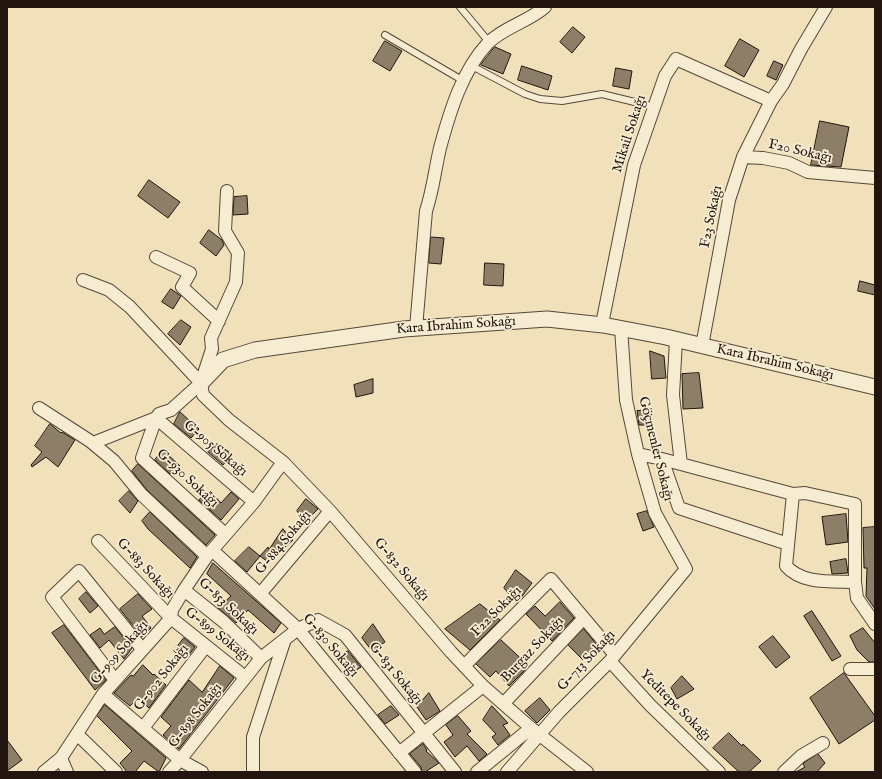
<!DOCTYPE html>
<meta charset="utf-8">
<style>
body{margin:0}
#map{position:relative;width:882px;height:779px;overflow:hidden;background:#f0e1ba;font-family:"IM FELL English",serif}
canvas{display:block}
.frame{position:absolute;inset:0;border:8px solid #22140e;pointer-events:none}
</style>
<div id="map">
<canvas width="882" height="779"></canvas>
<div class="frame"></div>
</div>
<script>
const g = document.querySelector('canvas').getContext('2d');
g.lineJoin = 'round';
function paint(path, color) { g.fillStyle = color; g.fill(path, 'evenodd'); }
function stroke(path, color, width, dash) { g.strokeStyle = color; g.lineWidth = width; g.lineCap = dash ? 'butt' : 'round'; g.setLineDash(dash || []); g.stroke(path); }
function label(font, color, halo, rows, align = 'center') {
  g.font = font + ' "IM FELL English",serif'; g.lineWidth = 3.5; g.setLineDash([]); g.textBaseline = 'middle'; g.strokeStyle = halo; g.fillStyle = color; for (const [text, x, y, turn = 0] of rows) {
    g.save(); g.translate(x, y); g.rotate((+turn || 0) * Math.PI / 180); g.textAlign = isNaN(turn) ? turn : align; if (halo) g.strokeText(text, 0, 0); g.fillText(text, 0, 0); g.restore();
  }
}
const building = new Path2D(`
 M573 27 585 37 572 53 560 42Z
 M740 39 759 50 744 77 725 66Z
 M385 41 402 51 390 71 373 61Z
 M495 47 511 54 503 74 481 65Z
 M774 61 783 65 776 80 767 76Z
 M522 66 552 76 548 90 518 80Z
 M616 68 632 71 629 89 613 86Z
 M820 121 849 127 841 167 811 165Z
 M149 180 180 202 168 218 138 196Z
 M247 196 248 214 233 215 234 197Z
 M209 230 222 240 224 245 216 256 200 243Z
 M431 237 444 238 441 264 429 263Z
 M485 263 504 264 503 286 484 285Z
 M860 281 875 285V295L858 291Z
 M171 289 181 296 173 309 162 302Z
 M181 320 191 327 180 345 168 334Z
 M650 351 664 356 666 378 652 379Z
 M699 373 703 408 683 409 682 374Z
 M373 379V393L356 397 354 385Z
 M651 410 652 425H639L637 411Z
 M180 412 199 429 191 438 174 424Z
 M50 424 61 433 62 432 75 440 58 467 46 457 32 467 31 465 42 452 35 446Z
 M217 444 232 454 223 465 208 452Z
 M163 450 180 466 170 474 155 460Z
 M138 464 215 535 206 545 147 490 132 471Z
 M129 491 138 501 130 513 119 501Z
 M211 492 221 503 231 492 239 499 221 520 199 500Z
 M306 499 318 509 305 522 297 511Z
 M647 511 654 527 643 531 637 514Z
 M150 512 197 557 190 568 148 529 142 521Z
 M846 514 848 542 826 545 822 517Z
 M875 527V609L866 596 867 568H864L863 528Z
 M283 529 293 540 268 562 260 556 268 547 269 549Z
 M249 547 260 556 247 572 235 561Z
 M846 559 848 573 832 574 830 562Z
 M213 563 281 623 274 633 248 610 236 623 218 608 231 596 207 574Z
 M516 570 532 583 517 603 504 588Z
 M86 592 98 606 90 613 79 599Z
 M138 594 152 609 142 616 151 628 142 637 120 609Z
 M560 602 574 618 552 641 526 614 535 606 545 616Z
 M480 604 500 620 470 650 445 629Z
 M812 611 841 656 832 661 804 616Z
 M373 624 385 642 372 651 362 638Z
 M64 625 106 680 95 690 52 633Z
 M115 627 132 648 124 659 109 640 100 648 90 635 100 628 104 634Z
 M863 628 875 643V662H869L857 650 850 636Z
 M584 629 597 645 583 660 568 645Z
 M773 636 790 657 776 668 759 647Z
 M184 638 195 647 185 660 174 651Z
 M501 640 529 666 509 686 496 671 490 677 476 664Z
 M348 651 361 667 350 674 336 659Z
 M143 665 153 675 154 674 166 685 149 708 138 698 130 706 114 693 131 675 133 676Z
 M220 666 234 678 179 749 163 735 171 726 161 717 189 680 202 692Z
 M844 673 875 716V720L839 744 810 698Z
 M682 676 694 689 677 699 671 688Z
 M429 693 440 711 426 720 417 707Z
 M540 698 550 710 537 723 525 711Z
 M105 705 166 758 159 772 144 761 135 772H127L120 763 132 751 97 716Z
 M391 706 399 715 385 724 378 715Z
 M492 706 508 723 503 725 510 735 498 745 492 737 496 734 483 720Z
 M458 716 471 731 467 734 487 754 479 761 467 746 455 757 444 742 453 735 446 725Z
 M729 733 742 746 743 744 761 761 749 772H739L713 748Z
 M7 740 22 760 7 771Z
 M423 744 427 750 426 751 439 763 425 772H422L421 767 410 754Z
 M818 754 825 763 817 772H796L805 767 803 764Z`);
paint(building, '#8d7f67');
stroke(building, '#22140e', 1);
const service = new Path2D(`
 M460 7 489 42
 M385 35 462 80
 M470 65 525 94 540 99 562 101 602 94 655 107`);
const minor = new Path2D(`
 M743 157 763 158 789 163 808 172 875 178
 M227 191 225 231 238 253 236 282 211 338 212 349 201 383 203 395 229 420 283 462 330 511 451 652 483 686 531 728 587 772
 M156 257 190 273 182 287 219 321
 M83 280 109 290 130 307 201 383
 M602 324 634 165 665 76 676 59 771 101
 M416 328 426 211C433 190 435 169 440 148 450 111 462 71 488 43 504 27 528 22 545 7
 M676 340 673 395 681 464
 M702 346 729 200 743 157 771 101 783 84 801 49 826 7
 M39 408 90 441 114 461 142 495 207 556
 M93 443 156 418 159 414 171 410 201 383
 M638 454 662 459 679 508 788 544
 M662 459 793 494
 M225 534 142 458 156 418 254 502
 M98 541 171 618 245 677
 M212 550 298 629 415 772
 M855 582C832 581 803 585 786 566L793 494 805 493 855 504V582L857 598 875 624
 M260 594 330 511
 M261 658 224 622 184 590 207 556 254 502 283 462
 M610 661 650 705 719 772
 M464 666 551 579 615 655
 M850 669H875
 M115 680 52 597 79 571 142 649
 M103 694 180 760 202 772
 M504 703 584 618
 M143 728 205 647
 M78 735 116 772
 M399 753 483 686
 M61 758 67 772
 M44 772 61 758 103 694 171 618 172 610 184 590
 M169 772 180 760 261 658 298 629 318 620 345 635 455 772
 M253 772V737L285 639
 M477 772 531 728
 M507 772 559 712 610 661 686 569 655 513 638 454 626 400 621 328
 M784 772 801 756 823 743`);
const tertiary = new Path2D(`
 M201 383 223 360 255 350 404 329 547 319 603 325 666 337 875 387`);
stroke(service, '#564739', 8);
stroke(minor, '#564739', 14);
stroke(tertiary, '#564739', 17);
stroke(service, '#f5ecd2', 6);
stroke(minor, '#f5ecd2', 12);
stroke(tertiary, '#f5ecd2', 15);
label('14px', '#22140e', '#f5ecd2', [
 ["Mikail Sokağı",630,134,-72],
 ["F20 Sokağı",800,152,13],
 ["F23 Sokağı",712,217,-78],
 ["Kara İbrahim Sokağı",456,326,-4],
 ["Kara İbrahim Sokağı",775,363,13],
 ["G-905 Sokağı",215,449,40],
 ["Göçmenler Sokağı",655,449,76],
 ["G-930 Sokağı",187,479,43],
 ["G-884 Sokağı",284,543,-50],
 ["G-883 Sokağı",145,569,47],
 ["G-832 Sokağı",401,570,50],
 ["G-853 Sokağı",228,607,43],
 ["F22 Sokağı",497,612,-45],
 ["G-899 Sokağı",217,635,38],
 ["G-830 Sokağı",330,646,50],
 ["Burgaz Sokağı",533,650,-47],
 ["G-909 Sokağı",120,653,-49],
 ["G-713 Sokağı",587,661,-47],
 ["G-831 Sokağı",395,674,51],
 ["G-902 Sokağı",162,678,-52],
 ["Yeditepe Sokağı",675,706,45],
 ["G-898 Sokağı",196,716,-52]
]);
</script>
